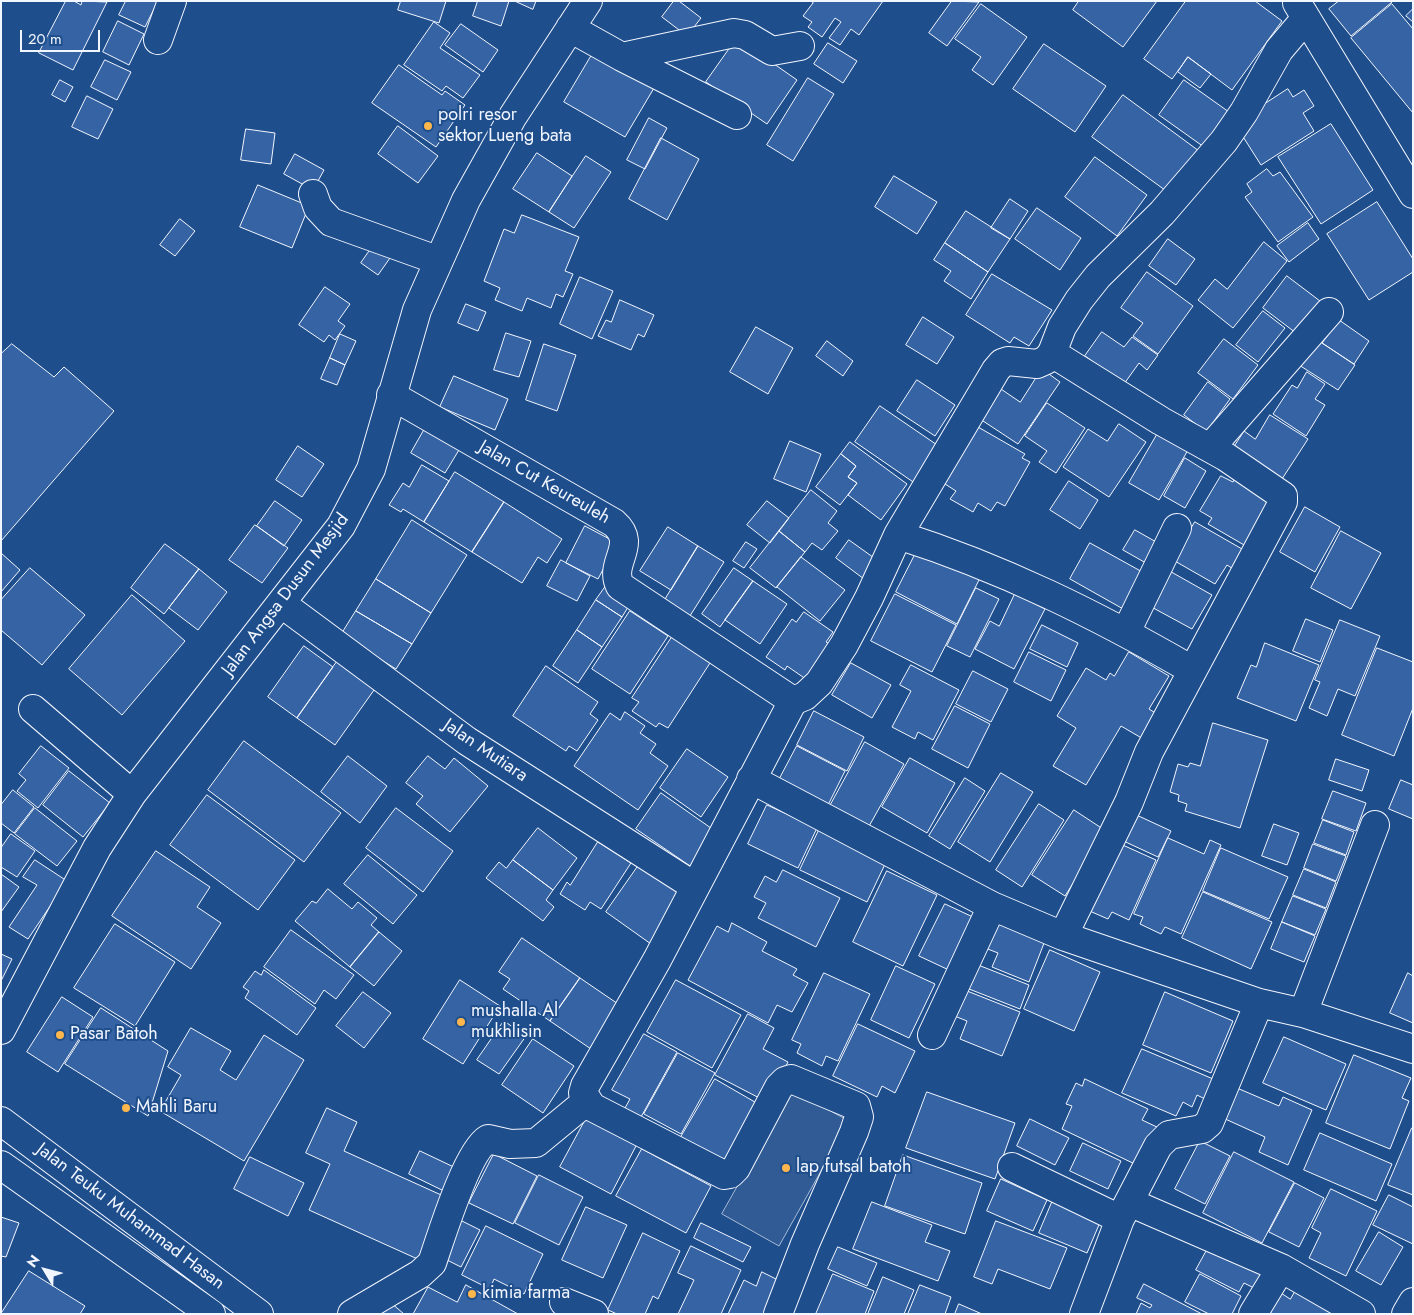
<!DOCTYPE html>
<style>
body{margin:0}
#map{position:relative;width:1414px;height:1315px;overflow:hidden;background:#1f4e8c;font-family:Jost,sans-serif}
canvas{display:block}
.frame{position:absolute;inset:0;border:2px solid #f2f6ff;pointer-events:none}
.north{position:absolute;left:20px;top:1245px;width:50px;height:50px;-webkit-text-stroke:4px #1f4e8c;paint-order:stroke;rotate:307deg;font-size:14px;font-weight:700;line-height:20px;text-align:center;color:#f2f6ff}
.north::after{content:'';display:block;margin:auto;width:18px;height:22px;background:#f2f6ff;clip-path:polygon(50% 0,100% 100%,50% 72%,0 100%)}
.scale{position:absolute;left:20px;top:30px;width:80px;height:22px;box-sizing:border-box;border:2px solid #f2f6ff;border-top:0;padding-left:6px;font-size:15px;line-height:18px;white-space:nowrap;color:#f2f6ff;-webkit-text-stroke:4px #1f4e8c;paint-order:stroke}
</style>
<div id="map">
<canvas width="1414" height="1315"></canvas>
<div class="frame"></div>
<div class="north">N</div>
<div class="scale">20 m</div>
</div>
<script>
const g = document.querySelector('canvas').getContext('2d');
g.lineJoin = 'round';
function paint(path, color) { g.fillStyle = color; g.fill(path, 'evenodd'); }
function stroke(path, color, width, dash) { g.strokeStyle = color; g.lineWidth = width; g.lineCap = dash ? 'butt' : 'round'; g.setLineDash(dash || []); g.stroke(path); }
function label(font, color, halo, rows, align = 'center') {
  g.font = font + ' Jost,sans-serif'; g.lineWidth = 4; g.setLineDash([]); g.textBaseline = 'middle'; g.strokeStyle = halo; g.fillStyle = color; for (const [text, x, y, turn = 0] of rows) {
    g.save(); g.translate(x, y); g.rotate((+turn || 0) * Math.PI / 180); g.textAlign = isNaN(turn) ? turn : align; if (halo) g.strokeText(text, 0, 0); g.fillText(text, 0, 0); g.restore();
  }
}
const built = new Path2D(`
 M792 1090 849 1121 779 1246 722 1214Z`);
paint(built, '#305b95');
stroke(built, '#a8bbd7', 1);
const building = new Path2D(`
 M66 1H74L81 5 82 1 107 2 73 70 39 53Z
 M126 1H158L145 27 119 15Z
 M401 1H446L439 23 398 10Z
 M478 1H509L501 26 473 16Z
 M515 1H536L533 9Z
 M674 1H679L701 18 687 36 662 17Z
 M811 1H883L859 35 851 29 840 45 829 38 841 22 835 18 822 37 808 27 812 22 803 16 813 3Z
 M952 1 979 2 947 46 929 33Z
 M1079 1H1157L1123 47 1073 10Z
 M1186 1H1255L1282 21 1232 90 1188 57 1172 79 1144 59Z
 M1339 1H1391L1392 2 1351 36 1329 9Z
 M981 4 1027 37 993 85 972 70 981 57 955 39Z
 M1392 4 1413 29V113L1351 38Z
 M1413 9V22L1406 16Z
 M118 21 144 34 129 65 103 52Z
 M434 22 450 33 440 48 480 75 463 98 446 86 442 91 404 65Z
 M461 24 498 50 483 72 445 45Z
 M737 38 797 80 767 124 706 82Z
 M828 43 857 61 843 83 814 64Z
 M1044 44 1106 86 1075 132 1013 89Z
 M593 53 654 88 625 137 564 102Z
 M1188 57 1211 74 1200 88 1178 72Z
 M105 60 131 72 117 100 91 87Z
 M399 65 442 95 445 91 465 105 436 147 372 103Z
 M808 78 834 94 793 161 767 145Z
 M60 80 73 87 65 102 52 95Z
 M1184 80 1229 112 1204 147 1159 115Z
 M1288 89 1293 97 1304 90 1314 106 1303 113 1314 131 1261 165 1240 132 1253 124 1248 115Z
 M1123 95 1199 151 1169 193 1092 137Z
 M87 96 113 109 98 139 72 127Z
 M649 118 667 128 645 169 627 160Z
 M1331 124 1373 190 1321 224 1278 157Z
 M398 126 438 156 418 183 378 154Z
 M246 129 275 133 271 164 241 160Z
 M661 138 699 159 667 220 629 199Z
 M537 153 572 176 549 212 513 189Z
 M295 154 324 170 313 190 284 174Z
 M586 156 611 172 574 228 549 212Z
 M1095 157 1147 195 1117 236 1065 197Z
 M1267 169 1273 176 1280 172 1313 217 1278 242 1245 197 1252 192 1247 184Z
 M894 176 937 202 917 234 875 207Z
 M258 185 309 206 292 248 240 227Z
 M1010 199 1028 211 1010 239 991 228Z
 M1377 202 1413 259V272L1369 300 1327 234Z
 M1037 208 1081 238 1060 270 1015 239Z
 M966 211 1010 239 988 272 945 243Z
 M522 215 579 237 565 271 573 274 563 297 556 294 551 308 527 298 522 311 495 300 500 288 484 281 504 229 514 233Z
 M180 219 195 231 175 256 160 245Z
 M1308 223 1319 239 1289 262 1277 246Z
 M1168 239 1195 259 1176 285 1149 266Z
 M1264 242 1287 261 1233 328 1198 300 1215 279 1227 289Z
 M945 243 988 272 971 299 944 281 951 271 934 260Z
 M373 246 390 258 378 275 361 263Z
 M1147 272 1193 306 1158 354 1133 336 1143 323 1121 308Z
 M992 274 1052 310 1029 346 1014 337 1010 343 966 315Z
 M1287 276 1320 301 1296 333 1263 308Z
 M580 277 613 291 592 339 560 324Z
 M325 287 350 304 338 321 345 326 335 340 329 335 324 342 299 325Z
 M620 300 654 315 644 337 638 334 631 350 598 336 606 320 611 322Z
 M466 304 486 312 478 331 458 323Z
 M1263 311 1285 328 1258 362 1236 345Z
 M1332 315 1369 341 1354 364 1322 343 1328 335 1322 331Z
 M923 317 954 337 937 364 906 345Z
 M756 327 793 348 768 394 730 372Z
 M1102 332 1124 347 1132 337 1158 355 1147 370 1139 363 1124 384 1085 356Z
 M506 333 531 341 519 377 494 370Z
 M340 334 356 341 345 365 330 358Z
 M1224 339 1258 365 1233 399 1198 373Z
 M1316 339 1355 365 1338 390 1299 365Z
 M827 341 853 361 843 376 816 356Z
 M12 344 54 377 64 367 114 411 1 541V354Z
 M544 344 576 355 557 411 526 400Z
 M330 358 345 365 337 385 321 379Z
 M1042 369 1060 382 1018 444 977 417 998 387 1020 402Z
 M1307 372 1325 384 1315 399 1325 405 1306 436 1273 414 1292 385 1297 388Z
 M454 376 508 399 495 430 440 407Z
 M917 380 955 405 935 436 897 411Z
 M1208 382 1230 399 1206 432 1184 415Z
 M1047 403 1085 428 1056 473 1039 462 1047 451 1025 436Z
 M880 406 943 449 919 486 855 442Z
 M1270 415 1308 439 1282 479 1233 448 1244 431 1255 439Z
 M1119 424 1146 442 1109 497 1063 467 1088 429 1107 441Z
 M427 425 462 445 445 473 411 453Z
 M978 427 1025 454 1022 458 1030 462 1005 506 997 502 991 511 978 503 973 512 950 499 956 491 945 484Z
 M1158 433 1188 450 1159 500 1129 483Z
 M790 441 821 454 806 492 774 479Z
 M850 442 907 484 881 520 848 495 857 483 848 477 856 466 841 454Z
 M298 446 324 464 302 497 276 480Z
 M841 454 856 466 848 477 857 483 840 505 816 487Z
 M1185 458 1206 471 1185 508 1164 496Z
 M422 465 449 481 424 522 403 509 401 512 389 505 403 483 409 487Z
 M455 472 504 502 472 552 424 522Z
 M1221 476 1233 482 1236 477 1278 502 1251 549 1208 524 1212 518 1200 511Z
 M1069 481 1098 500 1080 529 1050 510Z
 M811 490 837 511 828 523 838 531 822 550 812 543 805 552 779 531Z
 M275 501 302 520 284 546 257 526Z
 M767 501 789 518 770 543 747 525Z
 M504 502 562 539 547 563 538 557 522 583 472 552Z
 M1305 507 1340 527 1315 572 1280 552Z
 M412 520 467 555 431 613 376 579Z
 M1195 522 1249 553 1238 572 1227 565 1215 584 1173 560Z
 M255 525 288 548 262 583 229 560Z
 M585 526 617 543 598 579 566 563Z
 M668 527 698 546 671 590 640 571Z
 M1135 530 1165 547 1153 567 1123 550Z
 M779 531 805 552 776 588 750 568Z
 M1341 531 1381 553 1351 609 1311 588Z
 M849 540 877 560 864 579 836 558Z
 M746 542 757 549 744 568 733 561Z
 M1090 543 1146 574 1125 610 1070 579Z
 M165 544 199 569 164 614 131 588Z
 M920 545 981 576 957 624 896 592Z
 M698 546 724 562 688 619 663 603Z
 M1 553 20 570 1 592Z
 M801 557 845 590 820 621 777 587Z
 M561 560 590 576 577 601 547 586Z
 M30 568 85 615 42 665 1 630V600Z
 M734 568 753 581 720 627 702 614Z
 M199 569 227 592 198 630 169 608Z
 M1166 569 1212 595 1192 629 1146 604Z
 M376 579 431 613 412 644 356 611Z
 M753 581 787 604 760 644 725 620Z
 M608 583 633 599 622 617 596 600Z
 M976 588 999 599 970 657 947 646Z
 M895 594 956 625 932 672 871 641Z
 M1015 594 1045 609 1014 669 975 649 990 621 999 626Z
 M132 595 185 641 122 715 69 669Z
 M596 600 622 617 602 647 577 630Z
 M356 611 412 644 396 669 341 635Z
 M630 611 668 636 630 694 592 669Z
 M804 612 833 632 826 642 837 649 813 684 787 666 785 670 766 657 792 619 796 622Z
 M1306 619 1333 630 1320 662 1293 651Z
 M1340 620 1380 636 1355 696 1338 689 1327 716 1309 708 1320 682 1315 680Z
 M1042 625 1078 643 1067 667 1030 649Z
 M577 630 602 647 578 683 553 666Z
 M672 637 710 663 668 728 659 723 656 727 632 711 639 702 632 698Z
 M1265 643 1319 665 1296 721 1237 698 1251 665 1256 667Z
 M304 646 333 667 297 718 268 697Z
 M1377 648 1413 662V708L1394 756 1342 735Z
 M1029 652 1066 670 1051 701 1014 682Z
 M1129 652 1169 676 1149 709 1160 716 1145 740 1121 726 1086 785 1053 766 1076 728 1057 716 1086 668 1106 680 1110 673 1114 676Z
 M341 656 379 683 335 745 297 718Z
 M851 663 891 685 872 718 832 695Z
 M911 665 959 690 933 740 918 732 915 739 892 727 911 691 900 685Z
 M546 666 598 702 590 714 598 720 577 751 569 746 566 751 513 716Z
 M973 671 1008 689 991 722 956 704Z
 M955 706 990 724 968 768 932 749Z
 M814 711 864 737 847 771 797 745Z
 M625 712 645 726 640 733 656 744 650 753 668 766 638 810 574 766 610 713 620 720Z
 M1213 723 1268 740 1240 828 1185 811 1187 804 1178 801 1179 795 1170 792 1178 764 1188 767 1190 763 1200 766Z
 M244 741 341 813 304 862 208 790Z
 M865 742 904 764 868 828 830 806Z
 M41 746 69 768 38 808 17 791 26 780 19 774Z
 M797 746 845 771 828 805 779 780Z
 M687 749 728 777 701 817 660 788Z
 M348 756 387 786 360 823 321 792Z
 M428 756 445 769 454 758 488 786 450 832 416 804 423 796 406 783Z
 M910 758 955 783 927 833 882 807Z
 M1336 759 1369 770 1362 791 1329 780Z
 M69 771 110 803 83 837 43 805Z
 M1001 773 1033 792 990 862 958 842Z
 M965 778 985 791 950 849 929 836Z
 M1401 780 1413 785V819L1389 809Z
 M13 790 34 807 14 833 1 823V805Z
 M1333 791 1366 803 1356 831 1322 819Z
 M661 793 718 833 693 868 636 829Z
 M207 795 295 860 258 910 170 845Z
 M1039 804 1064 820 1022 887 996 870Z
 M767 805 817 828 798 868 748 844Z
 M35 808 77 841 57 866 15 834Z
 M396 808 453 851 423 892 366 848Z
 M1074 810 1106 831 1065 896 1032 875Z
 M1130 812 1171 831 1158 857 1117 838Z
 M1323 820 1354 832 1346 855 1314 843Z
 M1274 824 1299 833 1287 865 1262 856Z
 M538 828 577 858 553 890 513 860Z
 M820 828 887 860 867 902 800 870Z
 M11 834 35 851 17 877 1 867V848Z
 M1168 838 1204 854 1210 840 1221 845 1181 934 1165 927 1161 934 1140 924 1143 917 1134 914Z
 M598 842 631 863 601 909 590 902 585 910 560 894 567 882 570 885Z
 M1116 842 1156 860 1129 920 1112 912 1108 919 1085 909Z
 M1313 844 1346 856 1336 881 1304 868Z
 M1221 848 1288 877 1269 919 1203 891Z
 M156 851 210 887 197 907 221 923 191 969 112 916Z
 M368 855 417 895 393 924 344 884Z
 M35 860 67 881 28 939 9 927 37 885 23 877Z
 M513 860 553 890 546 900 554 907 543 921 486 878 499 862 506 868Z
 M641 862 686 894 651 944 606 912Z
 M1304 869 1336 882 1326 908 1293 895Z
 M783 870 840 898 816 947 758 918 766 903 754 897 765 876 776 882Z
 M887 871 937 895 903 966 853 942Z
 M1 874 19 887 1 912Z
 M328 889 352 909 358 902 377 918 371 925 379 932 350 967 295 921 312 901 316 903Z
 M1203 892 1272 922 1251 969 1182 938Z
 M1293 896 1326 909 1315 935 1282 922Z
 M945 904 975 918 951 971 919 956Z
 M992 917 1046 938 1029 982 992 967 998 953 980 946Z
 M1282 922 1315 936 1304 962 1271 949Z
 M732 923 767 942 762 951 797 969 793 975 808 983 792 1012 777 1005 768 1023 688 980 717 926 728 932Z
 M115 924 175 962 135 1026 74 988Z
 M291 930 354 975 336 999 324 990 315 1004 264 967Z
 M379 932 402 951 374 986 350 967Z
 M522 938 580 978 550 1021 503 989 510 979 499 972Z
 M1050 950 1100 972 1074 1031 1024 1009Z
 M1 954 12 959 1 981Z
 M973 963 1029 985 1020 1009 964 987Z
 M896 966 935 984 909 1038 871 1020Z
 M264 970 316 1008 297 1035 245 998 249 991 243 987 255 971 261 975Z
 M824 973 870 994 838 1061 826 1056 822 1066 797 1053 801 1044 792 1040Z
 M1408 973 1413 976V1023L1390 1013Z
 M580 978 621 1006 591 1049 550 1021Z
 M460 980 500 1006 463 1064 423 1039Z
 M676 980 741 1015 712 1068 647 1032Z
 M962 989 1020 1012 1002 1056 960 1039 967 1021 952 1015Z
 M363 992 391 1013 364 1048 336 1026Z
 M1165 992 1233 1021 1211 1073 1143 1045Z
 M62 997 93 1017 58 1072 27 1052Z
 M101 1008 168 1051 148 1116 65 1064Z
 M748 1014 774 1028 763 1049 788 1062 767 1102 715 1075Z
 M504 1021 526 1036 499 1074 477 1060Z
 M858 1024 915 1051 895 1093 882 1086 877 1097 833 1076Z
 M191 1028 231 1051 220 1070 236 1080 264 1035 304 1060 244 1161 160 1111 181 1075 168 1067Z
 M644 1034 677 1052 641 1117 625 1108 630 1099 612 1090Z
 M1284 1037 1346 1064 1326 1110 1263 1083Z
 M533 1039 574 1066 543 1113 502 1085Z
 M1142 1049 1218 1081 1209 1101 1197 1095 1192 1107 1183 1102 1176 1116 1122 1093Z
 M678 1053 715 1073 681 1134 644 1114Z
 M1354 1055 1411 1078 1402 1098 1409 1101 1390 1149 1326 1123Z
 M715 1079 760 1105 727 1163 681 1137Z
 M1085 1079 1148 1109 1142 1120 1159 1128 1141 1167 1062 1129 1072 1106 1066 1104 1076 1083 1082 1086Z
 M1237 1088 1279 1106 1283 1097 1312 1110 1288 1165 1259 1152 1265 1137 1223 1118Z
 M927 1092 1015 1123 995 1179 906 1148Z
 M327 1108 357 1122 344 1151 450 1199 422 1261 309 1210 330 1164 306 1153Z
 M587 1117 637 1144 611 1194 560 1167Z
 M1030 1119 1069 1138 1055 1165 1017 1146Z
 M1412 1128H1413V1195L1388 1185Z
 M1320 1133 1392 1164 1376 1201 1304 1170Z
 M1200 1141 1230 1156 1205 1204 1175 1189Z
 M1083 1143 1121 1161 1108 1189 1070 1171Z
 M642 1149 711 1186 686 1233 616 1196Z
 M420 1151 458 1169 446 1192 409 1174Z
 M1234 1152 1294 1182 1262 1243 1203 1213Z
 M494 1154 537 1176 513 1224 469 1203Z
 M903 1155 982 1183 965 1234 885 1206Z
 M250 1157 304 1183 288 1216 234 1189Z
 M539 1175 583 1197 559 1245 515 1223Z
 M1001 1179 1047 1200 1033 1231 987 1211Z
 M1295 1183 1324 1198 1299 1247 1269 1232Z
 M1331 1189 1377 1211 1346 1276 1309 1258 1321 1233 1312 1228Z
 M1389 1195 1413 1207V1244L1373 1225Z
 M1053 1200 1101 1220 1087 1253 1039 1233Z
 M872 1202 932 1225 925 1242 950 1251 938 1281 853 1249Z
 M586 1207 627 1225 603 1278 562 1260Z
 M1 1217 19 1223 6 1257 1 1256Z
 M458 1219 480 1230 461 1267 439 1256Z
 M996 1221 1067 1248 1050 1289 998 1269 992 1284 974 1277Z
 M701 1223 751 1247 743 1262 694 1238Z
 M486 1226 543 1254 524 1294 494 1279 490 1289 462 1275Z
 M1379 1232 1403 1247 1381 1285 1356 1271Z
 M643 1233 680 1251 658 1299 653 1296 645 1314H617L608 1310Z
 M1212 1241 1266 1269 1256 1289 1244 1283 1239 1292 1196 1270Z
 M691 1246 741 1270 721 1314H678L694 1280 678 1273Z
 M838 1247 877 1263 867 1286 828 1269Z
 M29 1271 85 1306 80 1314H1Z
 M762 1272 786 1284 772 1314H728L744 1280 756 1286Z
 M833 1274 874 1291 865 1314H816Z
 M1200 1274 1241 1296 1232 1314H1209L1185 1302Z
 M883 1277 914 1290 904 1314H868Z
 M1144 1284 1202 1314H1136L1141 1303 1150 1308 1152 1305 1137 1298Z
 M466 1285 518 1314H413L428 1287 457 1302Z
 M920 1285 951 1297 945 1314H908Z
 M1299 1285 1334 1307 1329 1314H1273L1269 1312 1281 1293 1290 1299Z
 M383 1296 404 1314H368Z
 M959 1304 982 1314H955Z`);
paint(building, '#3563a3');
stroke(building, '#f2f6ff', 1);
const minor = new Path2D(`
 M1297 3 1413 194
 M570 28 622 57 737 115
 M158 40 172 1
 M622 57 734 33 745 35 772 51 800 46
 M313 194 318 208 331 222 437 260
 M1052 353 1161 421 1226 457 1283 496V502L1149 752 1129 802 1063 936
 M391 395 614 523C639 545 608 562 620 586L793 701
 M1210 448 1329 312
 M898 535C1002 568 1097 615 1192 670
 M282 604 467 741 694 886
 M1126 632 1177 528
 M33 709 132 794
 M751 779 992 906 1063 936 1259 1003 1303 1013 1413 1049
 M1303 1013 1375 825
 M1 1030 97 848 132 794 341 526 371 469 417 310 466 200 513 116 588 1
 M932 1035 992 906
 M1012 1167 1120 1219
 M1129 1202 1281 1268 1361 1314
 M564 1302 594 1314
 M352 1314 420 1274 432 1263C441 1237 467 1151 488 1139L510 1144 536 1143 587 1101
 M778 1314 805 1244 854 1132 859 1117 856 1106 791 1079 785 1081 779 1087 736 1168 730 1174 724 1175 592 1107 583 1093 585 1086 657 960 793 701 805 696 819 683 844 645 869 598 898 535 996 370 1002 363 1008 361 1037 364 1046 360 1052 353 1062 327 1079 300 1098 276 1162 213 1224 141 1244 112 1279 50 1306 18
 M1084 1314 1120 1219 1158 1146 1169 1135 1202 1129 1209 1123 1259 1003
 M1253 1314 1281 1268
 M1406 1314 1413 1302`);
const highway = new Path2D(`
 M1 1121 259 1314
 M1 1165 211 1314`);
stroke(minor, '#f2f6ff', 30);
stroke(highway, '#f2f6ff', 30);
stroke(minor, '#1f4e8c', 28);
stroke(highway, '#1f4e8c', 28);
for (const [x, y, r, color] of [
 [428,126,5,"#ffb74d"],
 [461,1022,5,"#ffb74d"],
 [60,1035,5,"#ffb74d"],
 [126,1108,5,"#ffb74d"],
 [786,1168,5,"#ffb74d"],
 [472,1294,5,"#ffb74d"]
]) { const dot = new Path2D(); dot.arc(x, y, r, 0, 2 * Math.PI); g.fillStyle = color; g.fill(dot); stroke(dot, '#1f4e8c', 2); }
label('18px', '#f2f6ff', '#1f4e8c', [
 ["polri resor",438,116],
 ["sektor Lueng bata",438,137],
 ["mushalla Al",471,1012],
 ["mukhlisin",471,1033],
 ["Pasar Batoh",70,1035],
 ["Mahli Baru",136,1108],
 ["lap futsal batoh",796,1168],
 ["kimia farma",482,1294]
], 'left');
label('18px', '#f2f6ff', '#1f4e8c', [
 ["Jalan Cut Keureuleh",544,483,30],
 ["Jalan Angsa Dusun Mesjid",286,595,-53],
 ["Jalan Mutiara",485,751,34],
 ["Jalan Teuku Muhammad Hasan",130,1217,37]
]);
</script>
